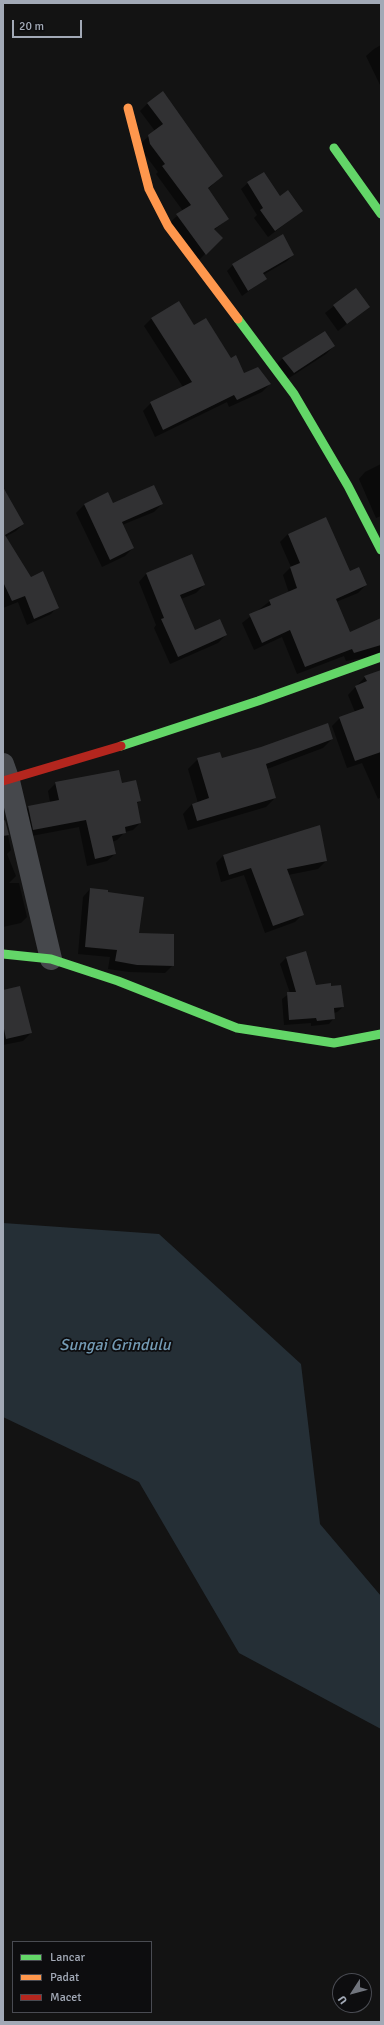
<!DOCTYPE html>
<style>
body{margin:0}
#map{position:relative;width:384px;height:2025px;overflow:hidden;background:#131313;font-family:Signika,sans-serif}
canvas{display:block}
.frame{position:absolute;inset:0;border:4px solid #a2a9b6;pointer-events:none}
.legend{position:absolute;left:12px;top:1941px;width:140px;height:72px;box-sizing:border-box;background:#0d0d0f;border:1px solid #494b52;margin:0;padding:5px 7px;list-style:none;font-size:12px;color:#a2a9b6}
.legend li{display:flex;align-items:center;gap:8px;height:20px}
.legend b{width:20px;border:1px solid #494b52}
.north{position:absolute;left:332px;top:1973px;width:40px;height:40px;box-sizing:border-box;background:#0d0d0f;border:1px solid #494b52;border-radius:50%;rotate:234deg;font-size:11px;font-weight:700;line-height:16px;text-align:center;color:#a2a9b6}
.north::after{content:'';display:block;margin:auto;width:14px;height:18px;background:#70747d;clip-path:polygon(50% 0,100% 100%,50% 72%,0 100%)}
.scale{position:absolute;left:12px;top:20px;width:70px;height:18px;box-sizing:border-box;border:2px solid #a2a9b6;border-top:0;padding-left:5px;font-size:12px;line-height:14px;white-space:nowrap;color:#a2a9b6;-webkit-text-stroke:3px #0d0d0f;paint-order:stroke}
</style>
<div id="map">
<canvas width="384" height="2025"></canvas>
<div class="frame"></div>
<ul class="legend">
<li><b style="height:5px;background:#63d668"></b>Lancar</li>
<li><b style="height:5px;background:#ff974d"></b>Padat</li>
<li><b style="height:5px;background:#b3261e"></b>Macet</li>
</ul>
<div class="north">U</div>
<div class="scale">20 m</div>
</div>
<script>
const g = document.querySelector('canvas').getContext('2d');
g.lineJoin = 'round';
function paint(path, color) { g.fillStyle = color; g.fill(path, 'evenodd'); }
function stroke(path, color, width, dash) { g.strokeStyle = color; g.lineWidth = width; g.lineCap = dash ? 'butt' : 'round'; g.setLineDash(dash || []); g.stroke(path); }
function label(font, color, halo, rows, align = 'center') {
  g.font = font + ' Signika,sans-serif'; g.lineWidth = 3.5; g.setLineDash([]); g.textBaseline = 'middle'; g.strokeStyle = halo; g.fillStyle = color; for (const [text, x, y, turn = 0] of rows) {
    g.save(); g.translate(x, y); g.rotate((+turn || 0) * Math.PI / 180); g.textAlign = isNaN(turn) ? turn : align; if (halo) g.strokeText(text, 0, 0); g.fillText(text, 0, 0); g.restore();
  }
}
paint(new Path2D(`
 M3 1223 159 1234 301 1364 320 1524 381 1596V1729L239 1653 139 1482 3 1417Z`), '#252f36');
paint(new Path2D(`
 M381 45V87L366 56 374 49Z
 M148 103 222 176 208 189 228 219 214 230 221 238 197 262 169 223 183 211 156 174 158 172 143 152 141 143 155 131 140 111Z
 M248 183 280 198 302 211 268 237 254 218 257 215 241 189Z
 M293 255 287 261 263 275 265 279 242 296 227 271 233 265Z
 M356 289 368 307 338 331 325 313Z
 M179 302 194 327 231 359 244 374 270 384 262 392 229 407 227 402 155 437 143 411 151 403 183 387 144 326 151 319Z
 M334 346 326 354 286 380 275 366 283 358Z
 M381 464V516L376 518 359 479 365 472Z
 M108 494 113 504H162L154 512 122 525 133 548 125 556 102 567 76 513 84 505Z
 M3 502 23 524 16 531 5 537 30 578 57 607 51 614 27 625 18 602 3 608Z
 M326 518 349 572 366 585 358 593 336 602 349 633 381 619V655L346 661 344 656 297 674 282 637 254 650 242 623 270 601 289 593 283 575 291 567 280 542 288 534Z
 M192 556 204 585 196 593 181 599 195 631 226 635 218 643 170 664 154 628 156 625 139 582 146 574Z
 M381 670V797L378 799 362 763 347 768 332 726 340 718 355 712 348 695 365 677Z
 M332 739 323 748 267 769 275 798 266 807 188 830 183 814 192 804 198 803 188 769 198 759 221 760Z
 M56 783 122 784 140 801 136 804 140 823 133 830 125 832 117 840 112 842 115 854 107 861 87 866 79 827 26 837 21 815 28 807 50 802 48 791Z
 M3 822H5L11 850 7 854 16 876 9 883H19L27 917 21 923 3 927Z
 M223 856 326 861 318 869 288 875 303 914 295 922 265 933 244 875 221 882 216 863Z
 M90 889 107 893 137 934 173 965 165 973 129 972 108 969 110 957 78 954 83 897Z
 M305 953 315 986 343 1007 337 1012 334 1013V1018L329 1024 311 1026V1023L284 1025 282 999 290 993 280 964 286 958Z
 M3 991 31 1033 23 1041 3 1045Z`), '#0007');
paint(new Path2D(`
 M163 91 223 176 208 188 229 219 214 229 223 238 206 255 176 214 191 205 162 166 165 164 150 144 148 135 163 124 147 103Z
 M264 172 280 196 288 190 303 211 275 231 260 210 263 208 247 182Z
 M283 234 294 255 263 273 267 279 248 291 232 264Z
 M356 288 370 307 347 324 333 305Z
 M179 301 194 325 206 318 231 358 236 355 244 373 258 367 271 384 237 400 234 395 163 430 150 402 192 382 151 318Z
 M325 331 335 346 294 373 282 358Z
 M154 485 163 504 122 522 134 548 110 560 84 504 108 492 113 503Z
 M3 487 24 524 5 535 31 577 43 571 59 608 34 619 25 596 12 601 3 582Z
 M326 517 350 571 359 567 367 585 336 599 350 632 381 618V645L354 653 352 649 305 667 290 630 262 643 249 614 271 605 269 600 297 588 290 567 300 563 288 534Z
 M192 554 205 585 180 595 195 630 220 619 227 635 178 657 161 619 164 618 146 573Z
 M381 670V752L355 761 339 717 364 708 355 686 367 681 364 676Z
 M328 723 333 739 266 764 276 798 197 821 192 804 209 798 197 758 220 752 222 758 261 747Z
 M119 770 122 783 136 780 141 801 137 802 141 823 125 827 126 833 112 836 116 854 95 859 86 820 33 830 28 806 59 800 55 782Z
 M5 820 9 835 3 836V821Z
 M320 825 327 861 287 869 304 915 273 926 251 868 229 875 223 855Z
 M90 888 108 890V892L144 897 139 933 174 934V966L137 965 115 961 117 950 85 947Z
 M306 951 316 985 331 983V986L341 985 344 1007 334 1008 335 1019 317 1021 316 1018 289 1020 287 992H296L286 957Z
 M20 986 32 1033 6 1039 3 1024V990Z`), '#313133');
stroke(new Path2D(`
 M3 764 9 781 51 959`), '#46484c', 22);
stroke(new Path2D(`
 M334 148 381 214
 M238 319 294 394 348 486 381 550
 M121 746 258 701 381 657
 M3 954 51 959 118 981 237 1028 334 1043 381 1034`), '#63d668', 9);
stroke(new Path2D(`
 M128 108 149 189 168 226 238 319`), '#ff974d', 9);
stroke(new Path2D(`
 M3 781 121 746`), '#b3261e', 9);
label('italic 16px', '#749bb5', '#0d0d0f', [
 ["Sungai Grindulu",115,1346]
]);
</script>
